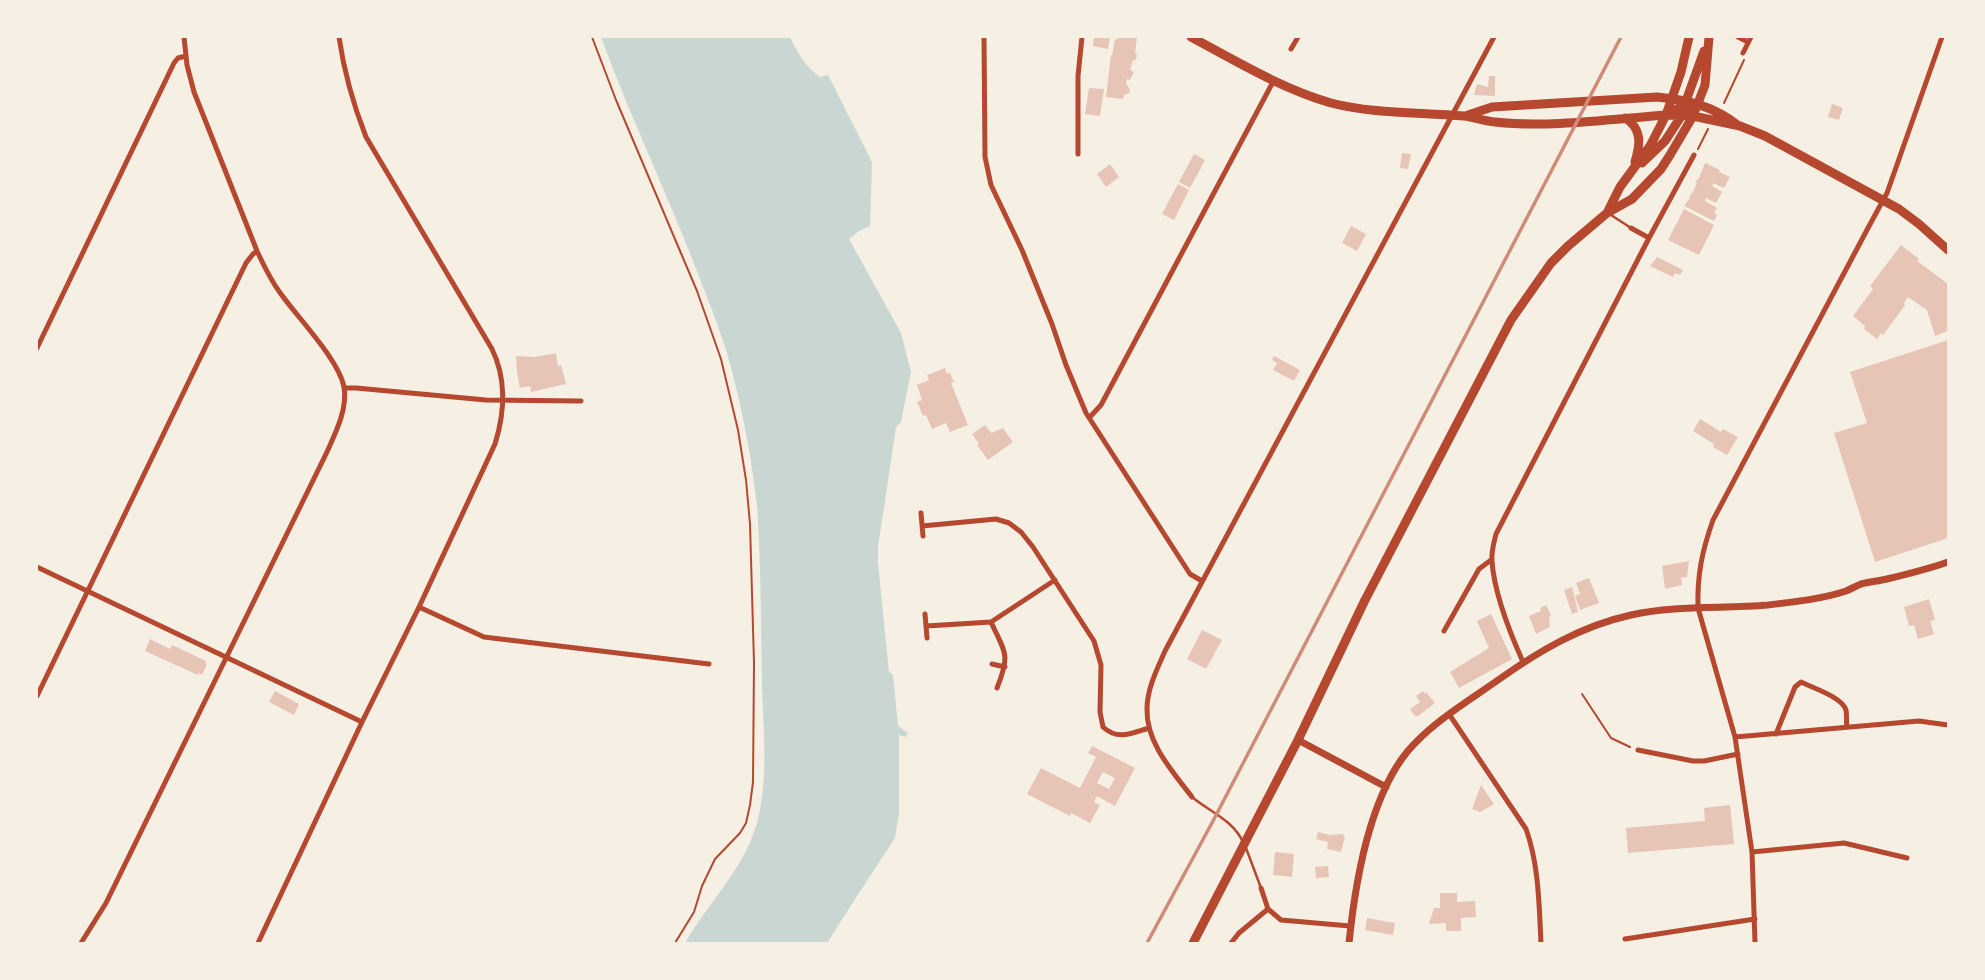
<!DOCTYPE html>
<style>
body{margin:0}
#map{position:relative;width:1985px;height:980px;overflow:hidden;background:#f6efe4;font-family:"Titillium Web",sans-serif}
canvas{display:block}
.frame{position:absolute;inset:0;border:38px solid #f6efe4;pointer-events:none}
</style>
<div id="map">
<canvas width="1985" height="980"></canvas>
<div class="frame"></div>
</div>
<script>
const g = document.querySelector('canvas').getContext('2d');
g.lineJoin = 'round';
function paint(path, color) { g.fillStyle = color; g.fill(path, 'evenodd'); }
function stroke(path, color, width, dash) { g.strokeStyle = color; g.lineWidth = width; g.lineCap = dash ? 'butt' : 'round'; g.setLineDash(dash || []); g.stroke(path); }
paint(new Path2D(`
 M601 37H790C798 54 805 66 820 77L828 75 872 162 870 226 859 231 849 239 901 333 911 372 901 422 896 427 878 547V564L889 672 893 675 898 726 908 733 906 737 899 735V813L895 838 857 896 827 943H685C705 908 735 878 751 840 771 794 763 731 762 682 761 623 761 564 757 506 752 462 744 418 733 375 725 342 712 310 700 279 669 197 631 119 601 37Z`), '#c9d6d2');
paint(new Path2D(`
 M1094 37H1110L1108 49 1093 46Z
 M1118 37H1137L1135 53 1137 54 1136 60H1133L1130 70 1134 72 1130 80 1127 79 1126 83 1130 90 1129 93 1124 95 1123 99 1106 97 1111 55 1112 56 1115 39 1117 40Z
 M1489 76H1495V96L1474 95 1477 84 1488 87Z
 M1089 88 1104 89 1100 116 1085 114Z
 M1832 104 1843 108 1839 120 1828 117Z
 M1402 153 1411 154 1408 169 1400 168Z
 M1194 154 1205 160 1190 188 1179 182Z
 M1705 163 1720 170 1719 172 1730 177 1724 188 1713 183V185L1712 186 1722 192 1716 203 1706 198 1705 201 1717 208 1714 213 1717 215 1714 221 1684 206 1690 198 1689 197 1693 192 1697 183 1695 182 1699 178Z
 M1110 164 1119 177 1106 187 1097 174Z
 M1178 184 1189 190 1174 220 1162 214Z
 M1684 209 1714 225 1699 255 1668 240Z
 M1351 226 1366 234 1357 251 1342 243Z
 M1901 245 1919 259 1917 261 1948 284V331L1935 336 1927 310 1908 297 1904 303 1905 305 1883 335 1881 333 1877 339 1864 329 1865 326 1853 316 1873 289 1870 286Z
 M1657 257 1683 270 1680 275 1675 273 1673 277 1650 266Z
 M1948 340V538L1875 562 1834 433 1867 423 1850 372Z
 M556 353 558 366 561 365 566 384 531 392 530 386 520 388 517 372 516 356 535 357Z
 M1274 356 1300 370 1294 381 1273 370 1277 363 1272 360Z
 M945 368 947 374 950 373 954 382 951 383 968 425 950 432 946 423 932 429 926 415 923 416 917 402 922 400 917 385 929 380 927 375Z
 M1700 419 1721 432 1723 429 1738 437 1727 455 1713 447 1714 444 1693 431Z
 M985 425 991 433 1003 428 1013 442 988 460 977 445 979 444 972 434Z
 M1689 561 1687 577 1681 578 1682 585 1665 589 1662 566Z
 M1589 578 1599 603 1580 610 1575 596 1580 594 1576 583Z
 M1572 587 1578 612 1572 614 1564 590Z
 M1929 599 1935 620 1930 621 1934 634 1918 639 1914 625 1909 626 1904 607Z
 M1546 605 1551 615 1549 616 1550 627 1536 634 1529 616 1541 611 1540 608Z
 M1491 614 1512 659 1459 688 1450 672 1489 648 1477 621Z
 M1202 630 1222 640 1206 669 1187 659Z
 M150 639 170 649 172 645 206 661 205 663 207 664 202 675 199 673 198 675 145 651Z
 M275 691 299 704 294 715 269 702Z
 M1423 691 1425 694 1426 692 1435 703 1418 716H1415L1410 709 1420 702 1416 696Z
 M1092 746 1135 768 1115 806 1097 796 1094 802 1100 805 1090 823 1071 813 1070 816 1027 794 1041 768 1080 788 1096 757 1088 753ZM1103 772 1115 778 1109 789 1097 783Z
 M1481 785 1494 804 1480 812 1472 809Z
 M1730 805 1734 844 1628 853 1626 828 1705 821 1704 808Z
 M1318 832 1330 835 1342 834 1345 837 1341 852 1327 849 1328 842 1316 839Z
 M1275 852 1294 854 1292 877 1273 875Z
 M1328 866 1329 877 1316 878 1315 867Z
 M1440 893H1457V902L1475 901 1476 917 1461 918V931H1446V923L1429 924 1434 908H1440Z
 M1367 918 1395 923 1393 935 1365 930Z`), '#e6c5b7');
stroke(new Path2D(`
 M592 37 616 100 697 291 721 359 738 430 746 480 750 524 754 663 753 782 750 805 746 823 740 833 715 859 702 886 694 912 675 943
 M1724 103 1744 60
 M1698 149 1708 129
 M1582 694 1611 738 1630 747`), '#b5482f', 2);
stroke(new Path2D(`
 M1611 215 1631 228
 M1192 797C1210 812 1233 820 1243 842
 M1246 848 1261 888`), '#b5482f', 2.5);
stroke(new Path2D(`
 M984 37 985 157 991 185 1022 250 1052 324 1066 365 1086 413 1190 574 1202 581
 M1738 37 1748 42
 M1291 49 1298 37
 M1743 53 1751 37
 M1078 154V76L1082 37
 M1631 228 1649 238
 M37 348 174 63 178 58 186 56
 M344 388H356L486 400 581 401
 M1089 418 1101 405 1274 80
 M921 513 923 536
 M922 526 996 519 1009 523 1021 532 1033 547 1094 641 1101 665 1100 712 1103 727C1118 741 1132 733 1149 728
 M37 567 362 722
 M419 607 484 637 709 664
 M925 614 927 638
 M991 622C1005 653 1011 653 997 688
 M926 626 991 622 1055 580
 M1444 631 1479 569 1491 560
 M1523 662C1510 633 1494 592 1492 561 1491 552 1494 542 1496 534L1649 238 1694 155
 M992 664 1005 667
 M37 696 246 263 253 254 257 251
 M1449 714 1526 829C1539 865 1539 905 1541 943
 M1776 734 1795 687 1801 682C1813 688 1842 697 1846 710 1847 715 1846 722 1847 727
 M1735 737 1919 721 1948 725
 M1638 750 1693 761H1704L1738 754
 M1192 797C1173 772 1146 743 1147 709 1147 689 1157 669 1165 651L1494 37
 M1752 852 1844 843 1907 858
 M1261 888 1268 909 1281 920 1350 926
 M1625 939 1755 919
 M81 943 106 903 326 454C335 434 348 409 344 387 339 360 298 318 281 294 271 281 264 266 257 251L194 92 187 65 184 37
 M258 943 362 722 419 607 495 444C505 412 507 380 492 349L366 137C353 104 344 72 339 37
 M1231 943 1239 933 1268 909
 M1755 943 1752 852 1735 737 1698 608C1697 575 1702 551 1713 520L1868 228 1887 193 1942 37`), '#b5482f', 5);
stroke(new Path2D(`
 M1298 740 1386 787
 M1349 943C1355 884 1369 799 1407 752 1431 723 1467 702 1498 680 1539 651 1581 626 1631 615 1676 605 1722 609 1768 605 1794 602 1822 599 1846 591 1851 589 1856 586 1861 584 1869 582 1878 581 1887 579 1908 574 1928 569 1948 562`), '#b5482f', 7);
stroke(new Path2D(`
 M1191 37C1236 61 1282 89 1331 103 1374 114 1420 112 1464 116 1474 117 1484 121 1495 122 1548 128 1612 119 1666 115L1693 116 1740 126 1765 136 1899 209 1919 224 1948 250
 M1667 114 1679 108 1686 101 1704 51
 M1468 115 1492 107 1657 97C1689 100 1713 106 1739 126
 M1625 118C1643 129 1640 145 1635 162
 M1642 163 1665 141 1682 115 1699 104
 M1608 211 1620 187 1650 146 1666 115 1681 72 1689 37
 M1193 943 1298 740 1365 600 1511 320 1551 263 1568 246 1607 213 1632 199 1661 169 1670 155 1693 116 1705 85 1709 37`), '#b5482f', 9);
stroke(new Path2D(`
 M1147 943 1213 821 1621 37`), '#cf8b77', 3.5);
</script>
